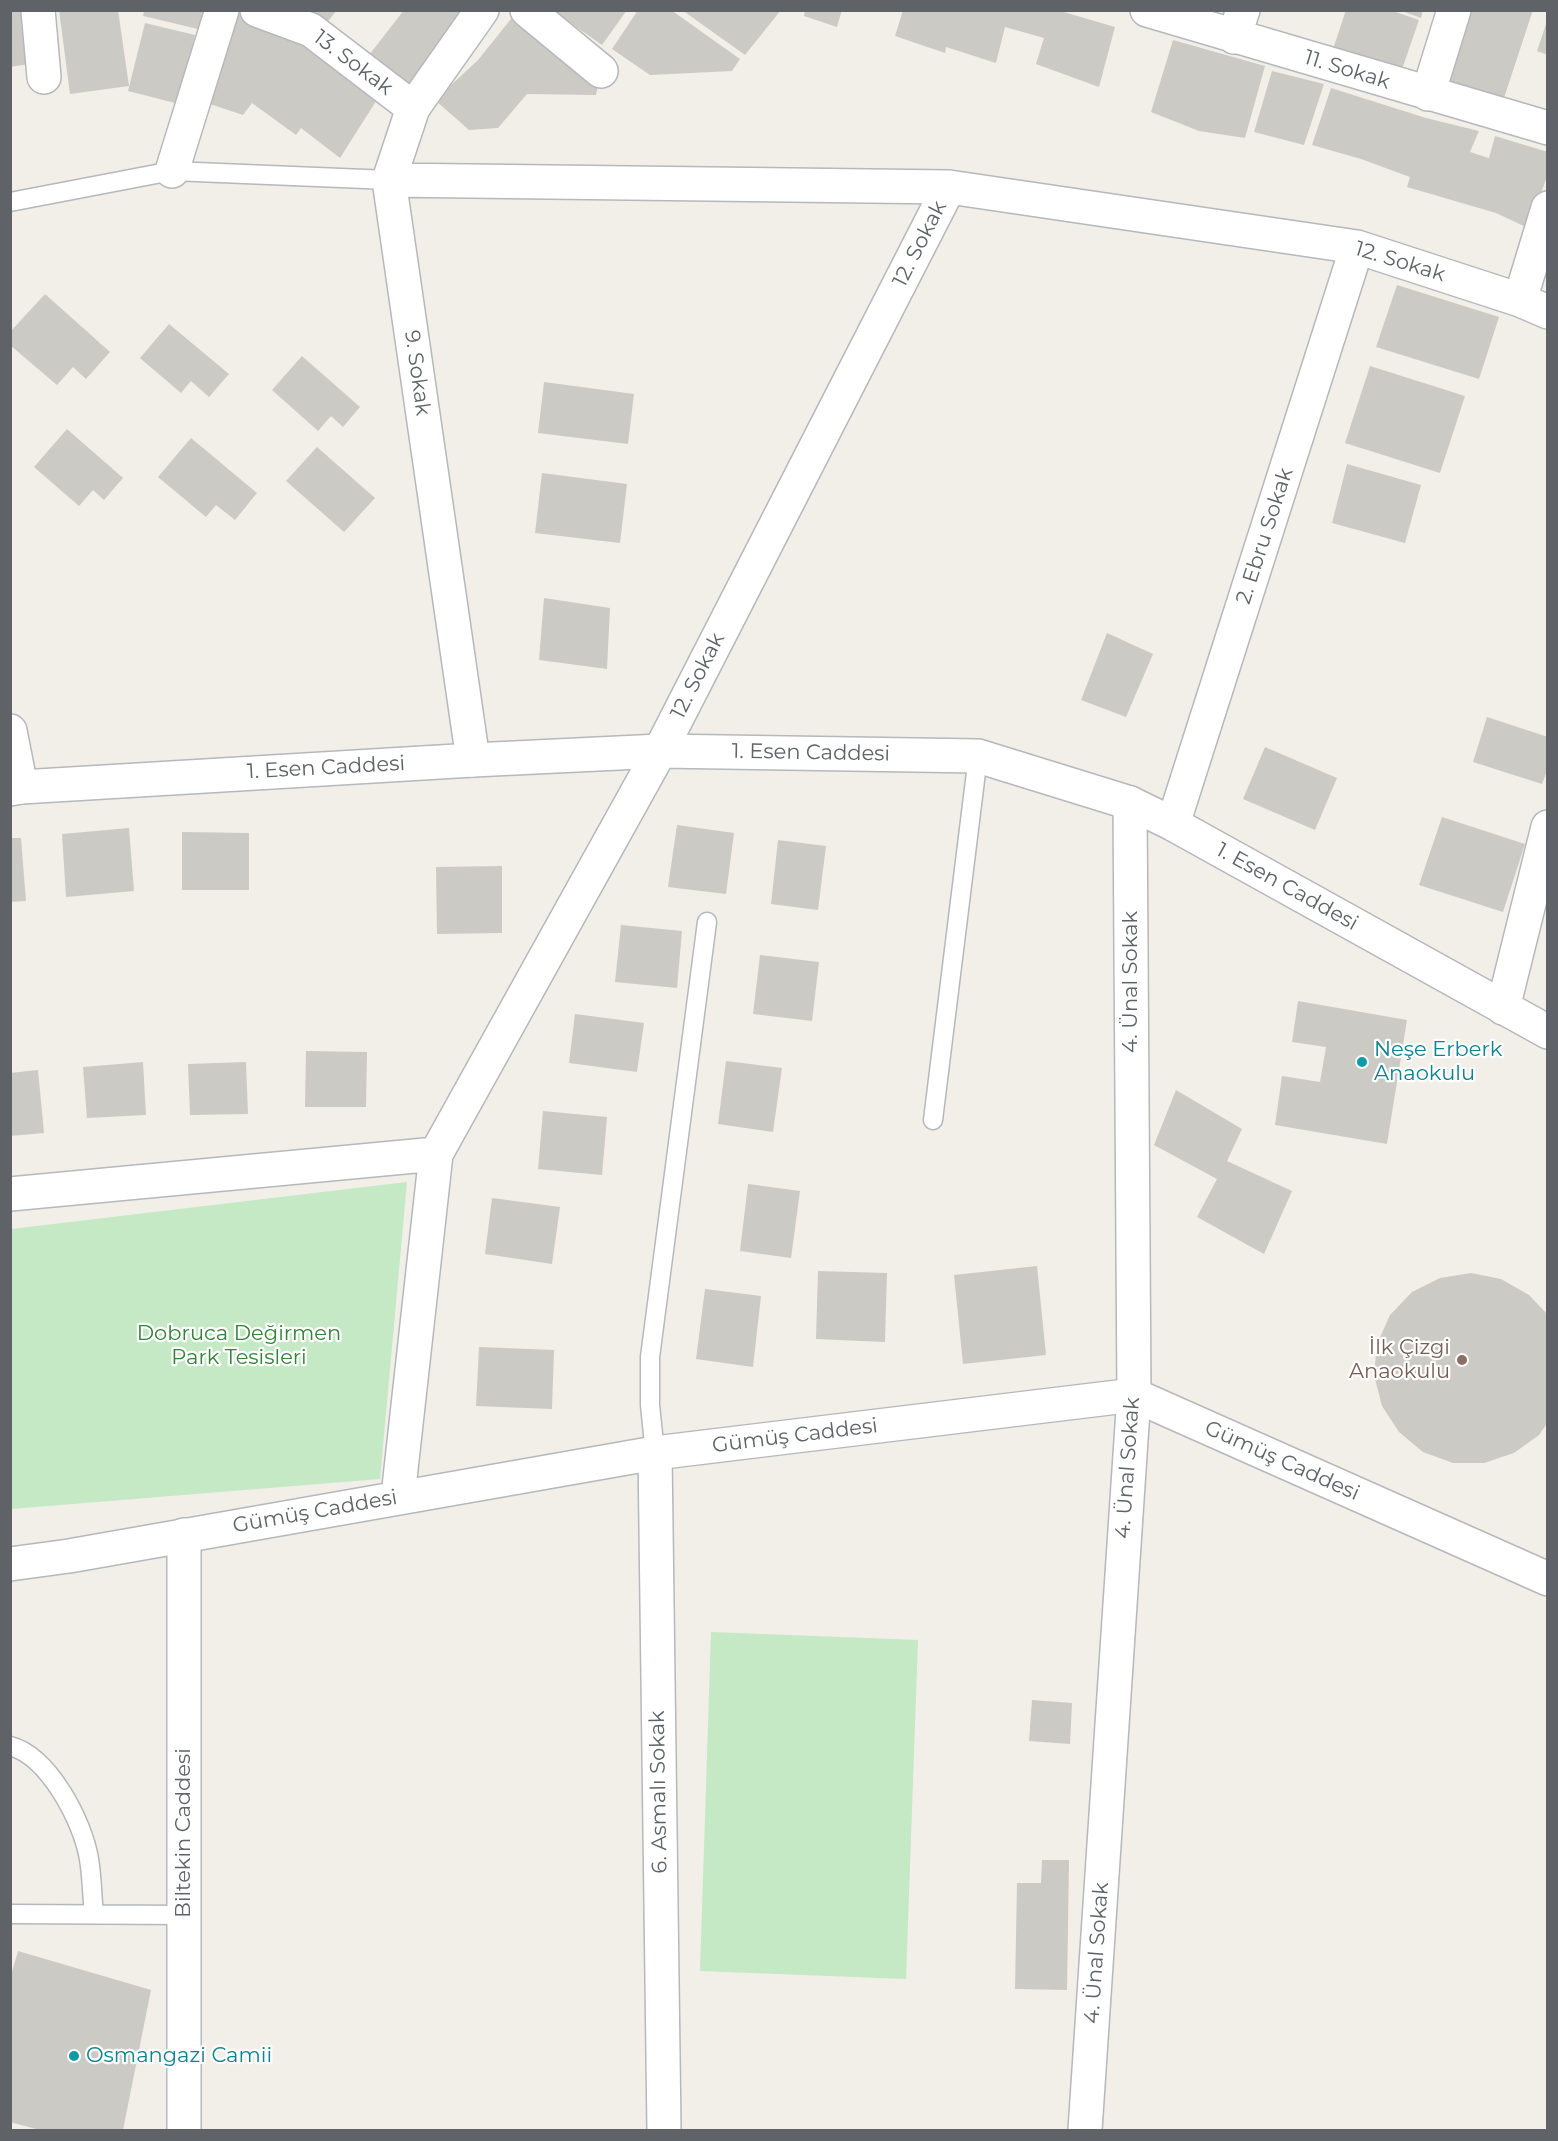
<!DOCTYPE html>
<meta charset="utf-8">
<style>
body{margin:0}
#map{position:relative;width:1558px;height:2141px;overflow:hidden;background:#f1efe8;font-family:Montserrat,sans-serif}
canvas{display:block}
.frame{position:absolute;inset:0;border:12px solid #5f6368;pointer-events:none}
</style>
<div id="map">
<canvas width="1558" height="2141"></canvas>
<div class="frame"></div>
</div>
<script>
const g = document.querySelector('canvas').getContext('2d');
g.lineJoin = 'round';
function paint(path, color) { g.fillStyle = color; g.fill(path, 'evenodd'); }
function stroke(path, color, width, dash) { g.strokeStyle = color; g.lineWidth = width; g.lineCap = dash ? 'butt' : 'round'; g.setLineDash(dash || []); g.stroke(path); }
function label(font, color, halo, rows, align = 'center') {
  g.font = font + ' Montserrat,sans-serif'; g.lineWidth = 4.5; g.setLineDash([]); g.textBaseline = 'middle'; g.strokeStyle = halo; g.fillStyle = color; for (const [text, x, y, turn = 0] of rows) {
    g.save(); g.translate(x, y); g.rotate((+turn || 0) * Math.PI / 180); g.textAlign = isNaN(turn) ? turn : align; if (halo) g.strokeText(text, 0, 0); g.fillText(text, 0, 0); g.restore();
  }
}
paint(new Path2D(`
 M407 1182 380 1479 11 1509V1229Z
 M711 1632 918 1640 906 1979 700 1971Z`), '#c5e8c5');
paint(new Path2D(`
 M10 10H33L41 62 10 67Z
 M59 10H118L129 86 70 94Z
 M144 10H204L198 29 143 16Z
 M237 10H244L298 37 380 95 340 158 301 128 296 135 252 103 243 115 210 104Z
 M291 10H337L321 30Z
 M404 10H468L407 89 366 59Z
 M552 10H627L602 45Z
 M638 10H671L740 59 732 71 650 75 612 49Z
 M682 10H781L745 55Z
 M805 10H842L837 27 804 16Z
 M903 10H1057L1115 27 1099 87 1036 64 1044 38 1005 27 996 63 946 47 945 53 895 36Z
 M1346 10H1390L1419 20 1400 75 1332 52Z
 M1399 10H1423L1421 18Z
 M1460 10H1533L1501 107 1435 88Z
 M515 14 600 76 596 95 527 94 498 128 469 130 435 100 478 60Z
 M1547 21H1548V55L1537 51Z
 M145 23 195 35 179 104 128 91Z
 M1173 40 1265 66 1245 138 1199 131 1151 112Z
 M1272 71 1324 84 1304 145 1254 132Z
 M1331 88 1426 118 1479 131 1470 152 1489 158 1495 136 1548 152V174L1528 228 1496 213 1407 187 1410 177 1361 159 1312 145Z
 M1397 285 1499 317 1479 379 1376 347Z
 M45 294 110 352 86 379 73 367 57 385 10 345V332Z
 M169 324 229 374 209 397 191 381 181 393 140 358Z
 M302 356 360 407 343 427 331 416 318 431 272 390Z
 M1370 366 1465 396 1440 473 1345 443Z
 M544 382 634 394 628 444 538 433Z
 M67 429 123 478 104 500 93 490 79 506 34 467Z
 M191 438 257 493 235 520 216 505 206 517 158 477Z
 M317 447 375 498 344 532 286 481Z
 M1347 464 1421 485 1405 543 1332 523Z
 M542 473 627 484 620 543 535 533Z
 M544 598 610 608 607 669 539 660Z
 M1107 633 1153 654 1126 717 1081 700Z
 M1487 717 1548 737V768L1542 784 1473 762Z
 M1265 747 1337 778 1315 830 1243 799Z
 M1442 817 1525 844 1503 912 1419 885Z
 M677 825 734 833 726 894 668 887Z
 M129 828 134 891 66 897 62 834Z
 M182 832 249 833V890H182Z
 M10 838H21L26 901 10 902Z
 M778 840 826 846 818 910 771 904Z
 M502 866V933L437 934 436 867Z
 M621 925 682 931 677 988 615 982Z
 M760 955 819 962 812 1021 753 1014Z
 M1298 1001 1407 1020 1387 1144 1275 1125 1282 1076 1320 1082 1326 1047 1292 1042Z
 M575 1014 644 1023 637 1072 569 1063Z
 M306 1051 367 1052 366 1107H305Z
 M726 1061 782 1068 773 1132 718 1124Z
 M143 1062 146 1115 87 1118 83 1067Z
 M246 1062 248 1114 190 1115 188 1064Z
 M38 1070 44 1133 10 1136V1073Z
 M1176 1090 1242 1129 1227 1161 1292 1191 1264 1254 1197 1217 1217 1179 1154 1145Z
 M543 1111 607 1117 602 1175 538 1169Z
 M748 1184 800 1191 791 1258 740 1251Z
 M492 1198 560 1207 552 1264 485 1254Z
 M1037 1266 1046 1355 963 1364 954 1275Z
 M818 1271 887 1273 885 1342 816 1339Z
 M1471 1273 1501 1279 1529 1295 1548 1315V1422L1539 1435 1514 1453 1484 1463H1453L1423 1452 1399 1432 1382 1406 1374 1375 1377 1344 1390 1315 1412 1292 1440 1278Z
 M705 1289 761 1296 753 1367 696 1359Z
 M479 1347 554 1350 552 1409 476 1406Z
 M1032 1700 1072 1703 1070 1744 1029 1741Z
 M1042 1860H1069L1067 1990 1015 1989 1017 1883H1041Z
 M18 1951 151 1990 123 2130H40L10 2122V1979Z`), '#cccac5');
const service = new Path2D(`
 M10 202 172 171 389 180
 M933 1120 978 756
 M655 1453 650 1405V1357L707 922
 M10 1746C49 1756 83 1822 89 1859 92 1877 92 1896 94 1914
 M10 1914 184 1915`);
const minor = new Path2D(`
 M38 10 44 77
 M257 10 311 30 413 108
 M527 10 601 71
 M1147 10 1548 128
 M1234 37 1243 10
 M1428 94 1454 10
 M172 171 222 10
 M389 180 949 187
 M1520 300 1548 208
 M10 731 21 787
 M473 760 389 180 413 108 482 10
 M1173 824 1357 247
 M1503 1008 1548 827
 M10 1194 436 1154
 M655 1453 664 2130
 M398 1496 436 1154 660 751 949 187 1357 247 1520 300 1548 312
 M184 2130V1535
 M1085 2130 1134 1395 1130 803`);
const tertiary = new Path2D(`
 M10 789 21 787 473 760 660 751 978 756 1130 803 1173 824 1548 1032
 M10 1564 69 1556 655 1453 1134 1395 1548 1579`);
stroke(service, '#b5b8bc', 21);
stroke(minor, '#b5b8bc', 36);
stroke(tertiary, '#b5b8bc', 36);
stroke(service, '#fff', 18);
stroke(minor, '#fff', 33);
stroke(tertiary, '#fff', 33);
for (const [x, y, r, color] of [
 [1362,1062,6,"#0f9aa8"],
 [1462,1360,6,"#8d6e63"],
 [74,2056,6,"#0f9aa8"]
]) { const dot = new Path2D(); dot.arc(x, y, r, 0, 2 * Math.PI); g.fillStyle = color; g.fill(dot); stroke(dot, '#fff', 2); }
label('21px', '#5f6368', '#fff', [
 ["13. Sokak",353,63,37],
 ["11. Sokak",1347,70,17],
 ["12. Sokak",920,244,-63],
 ["12. Sokak",1400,262,17],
 ["9. Sokak",417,373,82],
 ["2. Ebru Sokak",1265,536,-72],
 ["12. Sokak",698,676,-63],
 ["1. Esen Caddesi",811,753,1],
 ["1. Esen Caddesi",326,768,-3],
 ["1. Esen Caddesi",1287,887,29],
 ["4. Ünal Sokak",1131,982,-90],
 ["Gümüş Caddesi",795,1436,-7],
 ["Gümüş Caddesi",1282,1461,24],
 ["4. Ünal Sokak",1128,1468,-86],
 ["Gümüş Caddesi",315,1512,-10],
 ["6. Asmalı Sokak",659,1792,-91],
 ["Biltekin Caddesi",184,1833,-90],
 ["4. Ünal Sokak",1097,1953,-86]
]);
label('21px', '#0d838f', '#fff', [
 ["Neşe Erberk",1374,1050],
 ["Anaokulu",1374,1074],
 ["Osmangazi Camii",86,2056]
], 'left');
label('21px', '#348238', '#fff', [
 ["Dobruca Değirmen",239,1334],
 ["Park Tesisleri",239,1358]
]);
label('21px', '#785e54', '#fff', [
 ["İlk Çizgi",1450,1348],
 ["Anaokulu",1450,1372]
], 'right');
</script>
